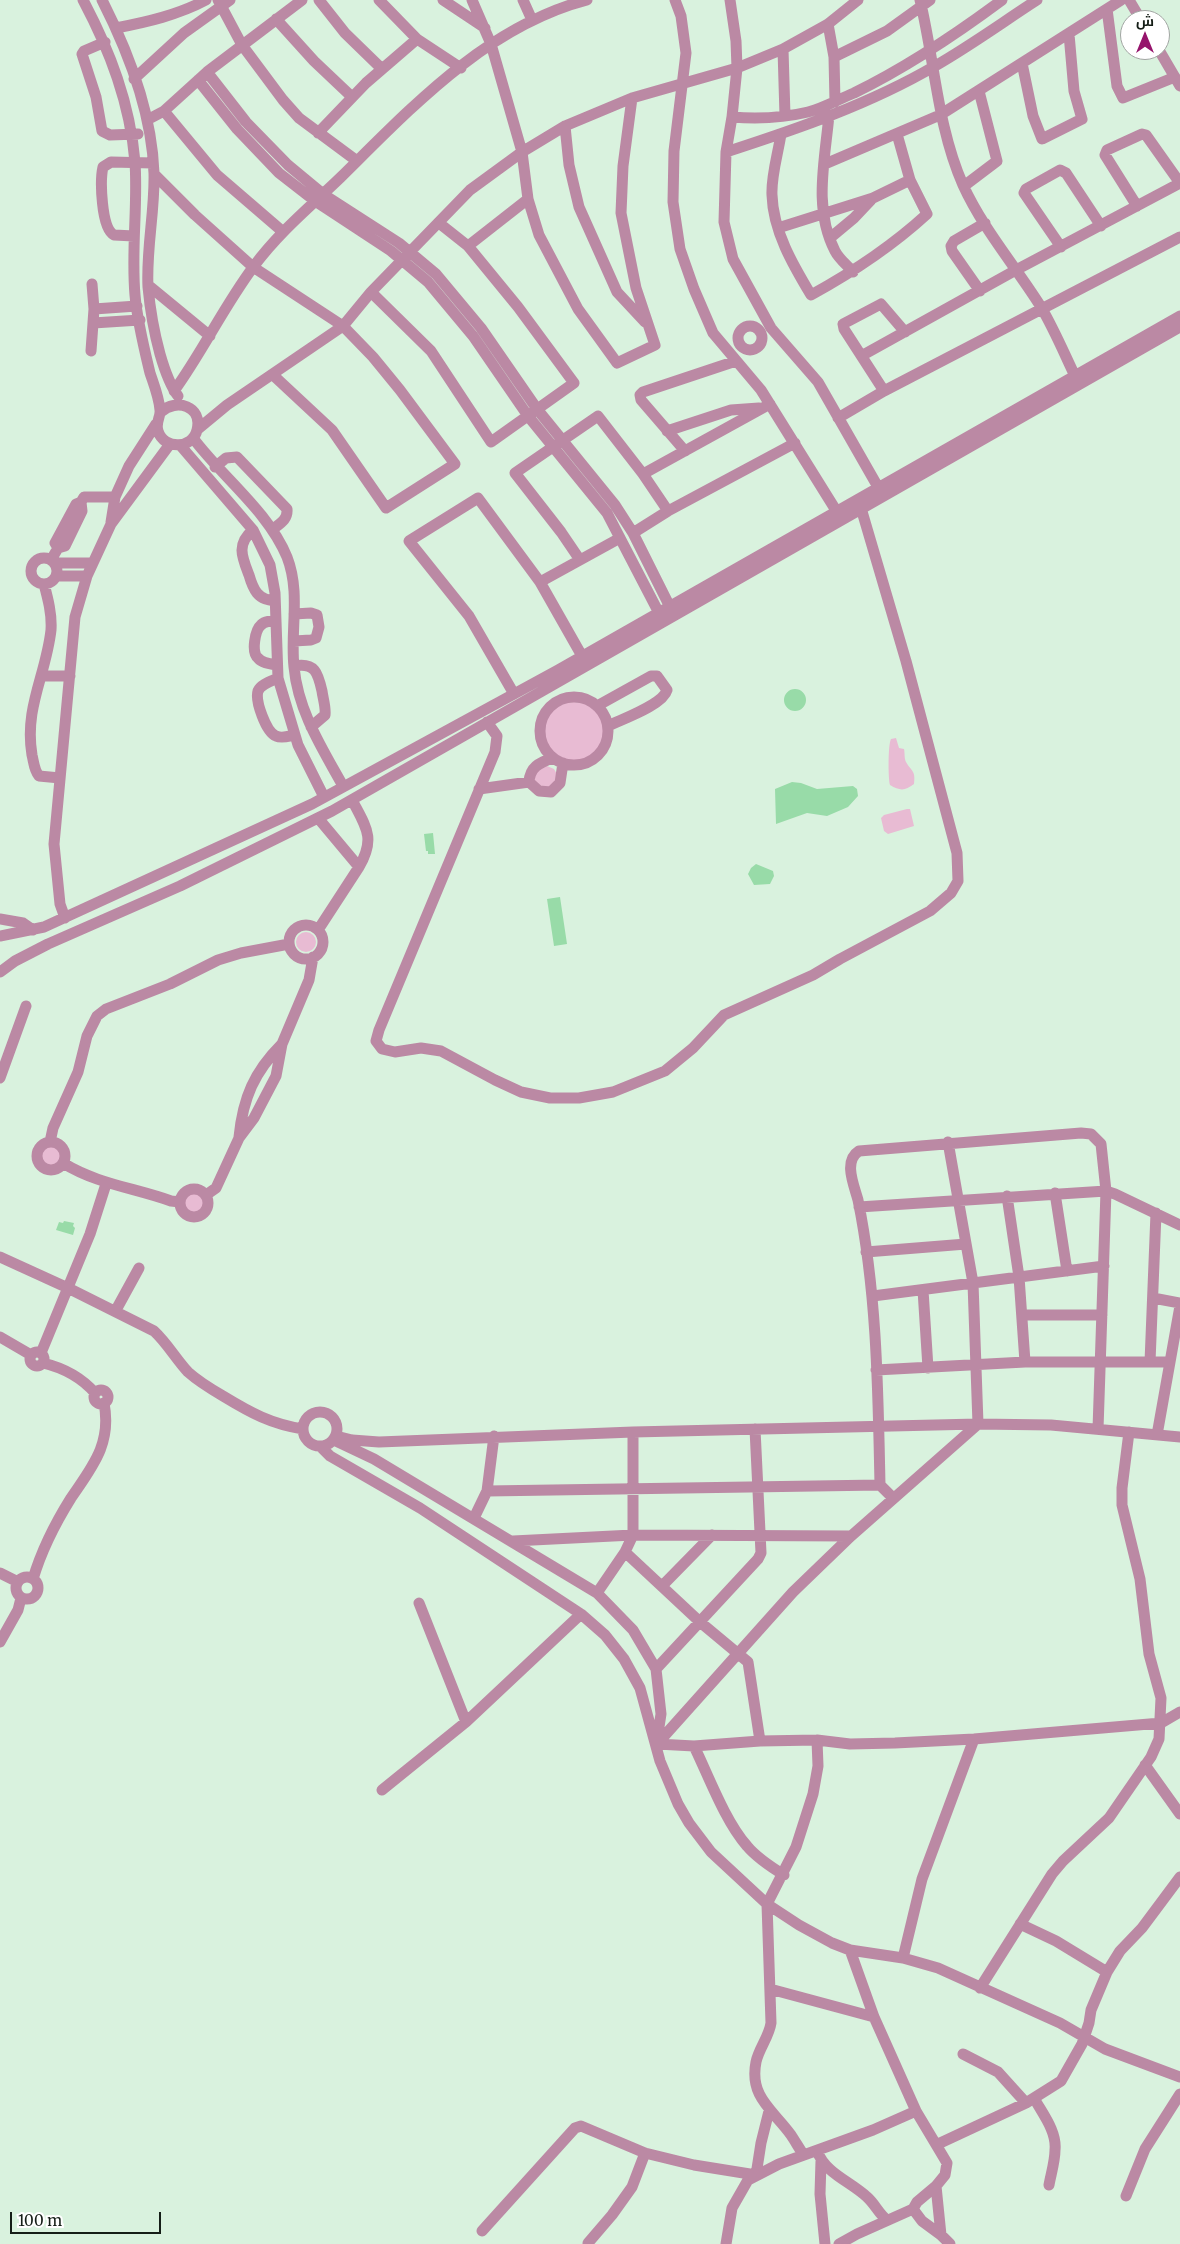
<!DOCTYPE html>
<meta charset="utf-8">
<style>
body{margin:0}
#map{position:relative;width:1180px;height:2244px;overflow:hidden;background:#d9f2de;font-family:Merriweather,Cairo,serif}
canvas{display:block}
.north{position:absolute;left:1120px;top:10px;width:50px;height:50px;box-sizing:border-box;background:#fff;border:1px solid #a1a5a2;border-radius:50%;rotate:0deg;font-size:14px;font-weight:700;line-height:20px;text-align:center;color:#151e17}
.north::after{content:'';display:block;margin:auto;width:18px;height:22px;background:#96146c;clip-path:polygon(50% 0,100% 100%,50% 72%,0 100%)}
.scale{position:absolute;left:10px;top:2212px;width:151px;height:22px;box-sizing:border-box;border:2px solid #151e17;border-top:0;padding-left:6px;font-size:15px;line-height:18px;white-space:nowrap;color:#151e17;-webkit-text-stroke:4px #fff;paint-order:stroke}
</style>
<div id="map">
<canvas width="1180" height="2244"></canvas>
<div class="north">ش</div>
<div class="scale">100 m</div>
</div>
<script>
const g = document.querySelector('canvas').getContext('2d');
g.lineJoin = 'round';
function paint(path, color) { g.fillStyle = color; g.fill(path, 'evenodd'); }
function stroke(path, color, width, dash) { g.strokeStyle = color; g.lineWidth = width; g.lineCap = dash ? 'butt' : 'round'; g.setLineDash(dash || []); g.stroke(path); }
paint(new Path2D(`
 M544 732a30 30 0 1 1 60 0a30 30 0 1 1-60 0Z
 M896 738 899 748 904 749C905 753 904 758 906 762 911 771 916 770 914 784 905 791 900 791 890 785 888 778 888 744 891 739Z
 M547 766 554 769 558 776 552 789 535 784 534 776 539 769Z
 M907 809H910L914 826 888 834 884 831 881 818 884 815Z
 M296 942a10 10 0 1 1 20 0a10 10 0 1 1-20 0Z
 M41 1156a10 10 0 1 1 20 0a10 10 0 1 1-20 0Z
 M184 1203a10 10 0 1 1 20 0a10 10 0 1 1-20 0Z`), '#e8bbd3');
paint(new Path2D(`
 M784 700a11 11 0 1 1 22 0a11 11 0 1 1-22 0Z
 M792 782 801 783 817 789 853 786 857 789 858 796 848 807 827 816 807 813 776 824 775 789Z
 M433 833 435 854H428V851H426L424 834Z
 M756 864 773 871 774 876 770 884 754 885 748 874 751 868Z
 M560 897 567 944 554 946 547 899Z
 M64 1221 74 1223 73 1226 75 1228 73 1235 56 1230 59 1222 63 1223Z`), '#98dba8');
stroke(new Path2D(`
 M83 0C110 51 130 103 135 162 138 206 131 250 135 295 137 320 144 348 150 373 154 385 159 397 160 410 161 417 155 422 158 431 164 450 193 449 197 430 203 406 176 398 161 412
 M102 0C129 53 152 113 154 173 155 211 146 249 148 287 150 309 154 332 160 354 164 368 169 384 178 396
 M218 0 242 45 283 100 299 118 357 161
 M319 0 345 33 382 69
 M379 0 417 39 461 68
 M443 0 485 28
 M472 0 491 44 522 152 528 199 539 235 578 309 617 363 655 345 636 288 621 213 623 166 632 98
 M523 0 532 20
 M675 0 681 16 686 53 674 151 673 202 680 249 694 289 713 333 761 390 837 512
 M730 0 736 41 737 68 732 117 726 152 724 222 733 259 771 328 818 382 882 494
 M920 0C935 62 937 126 963 185 983 229 1016 267 1041 307 1054 329 1064 353 1075 376
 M1129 0 1141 20
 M1107 9 1117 86 1123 98 1175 77
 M276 19 314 61 352 97
 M828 24 834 57 835 102
 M116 28C147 22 178 15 206 0
 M105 42 84 51 82 54 96 97 102 131 110 135 138 134
 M783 49 785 116
 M1159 50 1180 86
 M834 57 887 31 930 0
 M1022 63 1033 116 1042 139 1082 119 1074 91 1069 34
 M207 72 246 122 288 165 323 194 399 243 436 274 481 328 537 409 615 505 633 533 670 607
 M134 79 184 33 230 0
 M198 80 237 129 279 173 315 201 391 251 428 282 473 336 528 416 607 513 659 613
 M164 111 217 175 282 231
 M829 115C825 160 813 209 835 251 839 259 847 265 853 272
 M732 117C758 119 783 118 808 112 824 108 839 99 854 93 907 67 955 35 1002 0
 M147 120 164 111 207 72 302 0
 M565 126 569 165 579 207 617 292 645 322
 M318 133 366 83 417 39
 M781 134C778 154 771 176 772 195 773 231 793 265 811 295 853 272 891 247 927 214L910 180 897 134
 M726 152C797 129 870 104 935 66 970 46 1003 22 1037 0
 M825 164 940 115 1121 0
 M154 174 195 215 253 267 343 326 373 357 400 390 455 464 386 508 332 430 273 375
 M964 186 997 161 979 91
 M1137 206 1105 155 1107 150 1142 134 1146 135 1180 183
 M778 228 873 198 910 180
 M134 236 114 235C101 228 100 180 103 167L111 162 153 163
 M830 238 854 218 871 200
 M468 246 528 199
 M1061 247 1024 193 1026 189 1060 170 1066 173 1101 226
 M148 285 210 336
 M980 291 952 251 951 246 954 241 985 223
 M371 292 431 351 491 442 574 383 518 307 468 246 439 223
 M94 309 137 306
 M93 323 140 320
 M738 338a12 12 0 1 1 24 0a12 12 0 1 1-24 0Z
 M91 351 94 309 92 284
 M863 355 1016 270 1180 183
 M174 391C203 351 224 306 254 266 279 232 311 206 341 177 412 107 487 26 587 0
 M884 391 844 329 843 324 881 304 905 332
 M838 418 884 391 1180 237
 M198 429 227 405 343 326 371 292 470 190 522 152 565 126 632 98 737 68 783 49 828 24 858 0
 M667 431 731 410 759 408
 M193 438C223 478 268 511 287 557 301 593 290 630 294 667 298 711 322 748 343 786
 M180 445 253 530 270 565 275 593 278 678 298 745 324 797
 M685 451 641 400 640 395 643 392 736 361
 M215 467 226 458 237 457 287 509C288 519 281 523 273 529
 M643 474 770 404
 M111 522 115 497 129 466 156 424
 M253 530C236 544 242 557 249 575 251 582 253 588 257 593 262 599 268 600 275 601
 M633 533 668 511 795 443
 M58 548 65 546 82 511 81 502
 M31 571a13 13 0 1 1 26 0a13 13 0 1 1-26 0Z
 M51 560 58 548 55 543 76 504 81 502 84 497H115
 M580 560 561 532 515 473 598 416 643 474 668 511
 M54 563H92
 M56 576H87
 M540 582 620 538
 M44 584C48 599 52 614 51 630 46 675 24 708 32 755 34 763 34 770 39 776L60 778
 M276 621C271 621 265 621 261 625 255 630 251 653 258 658 262 663 270 664 276 665
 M294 641 311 640 316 638 319 627 317 615 311 613 294 614
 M294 666C315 662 318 673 322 691 323 699 326 707 325 715L311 727
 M42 676H70
 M278 678C272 681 261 684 258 691 255 701 266 732 276 736 282 739 289 736 295 735
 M514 694 469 616 409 541 478 498 540 582 582 656
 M540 731a34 34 0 1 1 68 0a34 34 0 1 1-68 0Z
 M597 706 651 676H657L667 690C663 705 622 719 608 726
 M487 722 497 736 495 752 379 1030 376 1041 382 1049 395 1052 421 1048 441 1051 495 1080 521 1092 550 1098H579L613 1092 665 1071 693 1048 724 1015 813 975 840 959 930 911 951 893 958 881 957 853 906 661 861 508
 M529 782C530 767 539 763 552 758
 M479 789 529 782 539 791 551 792 560 783 563 763
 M318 818 359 867C376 838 366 827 352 800
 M65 918 60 904 54 844 75 617 87 576 111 524 170 444
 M0 919 23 923 33 930
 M289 942a17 17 0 1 1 34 0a17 17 0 1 1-34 0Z
 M318 930 359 867
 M0 936 44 927 312 804 558 670 1180 316
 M0 972 15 961 48 944 180 886 332 811 1180 327
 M0 1078 26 1006
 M239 1137C243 1098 254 1072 282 1044
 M37 1156a14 14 0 1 1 28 0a14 14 0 1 1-28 0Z
 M50 1142 53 1128 78 1072 87 1036 97 1016 106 1009 170 984 218 960 241 953 289 944
 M63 1163C97 1184 135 1188 171 1201L180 1202
 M180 1203a14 14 0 1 1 28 0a14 14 0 1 1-28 0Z
 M1055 1193 1067 1271
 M206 1195 216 1188 239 1138 254 1118 276 1076 282 1044 309 980 313 957
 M1007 1196 1019 1277 1025 1362
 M859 1207 1106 1191 1115 1194 1180 1225
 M866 1252 966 1244
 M0 1257 68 1288 154 1331C167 1343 176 1359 188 1372 198 1381 211 1389 223 1396 251 1413 271 1424 303 1429
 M923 1290 928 1368
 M873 1296 1104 1266
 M1153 1298 1180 1303
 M116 1310 139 1268
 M1023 1315H1102
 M0 1337 31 1355
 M30 1359a7 7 0 1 1 14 0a7 7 0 1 1-14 0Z
 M41 1353 90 1234 106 1184
 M1150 1362 1156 1213
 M43 1363C64 1368 81 1377 95 1393
 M876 1370 1025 1362H1170
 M94 1397a7 7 0 1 1 14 0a7 7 0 1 1-14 0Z
 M303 1429a17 17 0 1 1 34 0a17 17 0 1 1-34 0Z
 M1157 1435 1180 1306
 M336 1436 352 1440 379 1442 633 1432 978 1424 1051 1425 1180 1437
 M336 1441 374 1459 597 1593 633 1630 656 1669 661 1714 657 1740
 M320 1446 330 1456 420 1508 581 1614 605 1635 624 1659 640 1688 660 1761 678 1804 689 1823 711 1852 767 1904 799 1925 832 1943 850 1950 903 1958 938 1968 1060 2023 1105 2049 1180 2077
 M487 1491 880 1485
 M893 1498 880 1485C878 1390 877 1293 858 1200 854 1185 843 1161 859 1151L1081 1133 1091 1134 1101 1144 1106 1191 1098 1429
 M474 1518 487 1491 494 1436
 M513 1541 633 1535 851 1536
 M625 1552 700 1622 748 1662 760 1741
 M0 1573 18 1582
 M16 1588a11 11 0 1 1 22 0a11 11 0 1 1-22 0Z
 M33 1579C41 1552 56 1522 71 1498 92 1467 112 1444 104 1403
 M662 1586 712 1535
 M597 1593 625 1552 633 1535V1432
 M419 1603 466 1722
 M0 1642 18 1610 21 1598
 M656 1669 758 1559 761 1553 755 1429
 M657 1744 793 1592 851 1536 978 1424 973 1283 948 1142
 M657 1744 694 1746 760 1741 817 1740 850 1744 895 1743 974 1739 1161 1723 1180 1712
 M694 1746C709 1777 725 1821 747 1846 757 1858 771 1867 784 1875
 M1145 1765 1180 1814
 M382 1790 466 1722 581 1614
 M1020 1924 1056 1941 1107 1972
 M850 1950 874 2017 916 2111 947 2163 945 2175 936 2186 941 2235 950 2244
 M903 1958 922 1879 974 1739
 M980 1988 1052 1874 1063 1861 1109 1818 1151 1757 1159 1739 1161 1698 1149 1654 1140 1579 1122 1505V1488L1129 1432
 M770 1989 874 2017
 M963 2054 998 2072 1026 2103
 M1034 2098C1042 2113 1057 2131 1055 2150 1055 2161 1051 2174 1049 2185
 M938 2144 1026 2103 1061 2081 1082 2044 1089 2023 1091 2010 1107 1972 1120 1951 1142 1928 1180 1877
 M817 2151C826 2174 850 2181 867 2197 875 2204 879 2214 887 2220
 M803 2154C799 2148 795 2141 791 2135 773 2110 749 2097 756 2062 759 2048 769 2037 771 2023L767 1904 796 1847 813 1794 818 1766 817 1740
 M821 2161 820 2194 825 2244
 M1126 2196 1145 2149 1180 2094
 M913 2209 922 2221 941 2235
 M482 2231 575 2128 581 2126 645 2153 694 2165 756 2175 761 2143 769 2111
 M588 2243 612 2215 632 2187 645 2153
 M726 2244 732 2208 748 2180 779 2164 873 2130 916 2111
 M839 2244 857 2234 913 2209 917 2202 936 2186`), '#bb89a4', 11);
</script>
